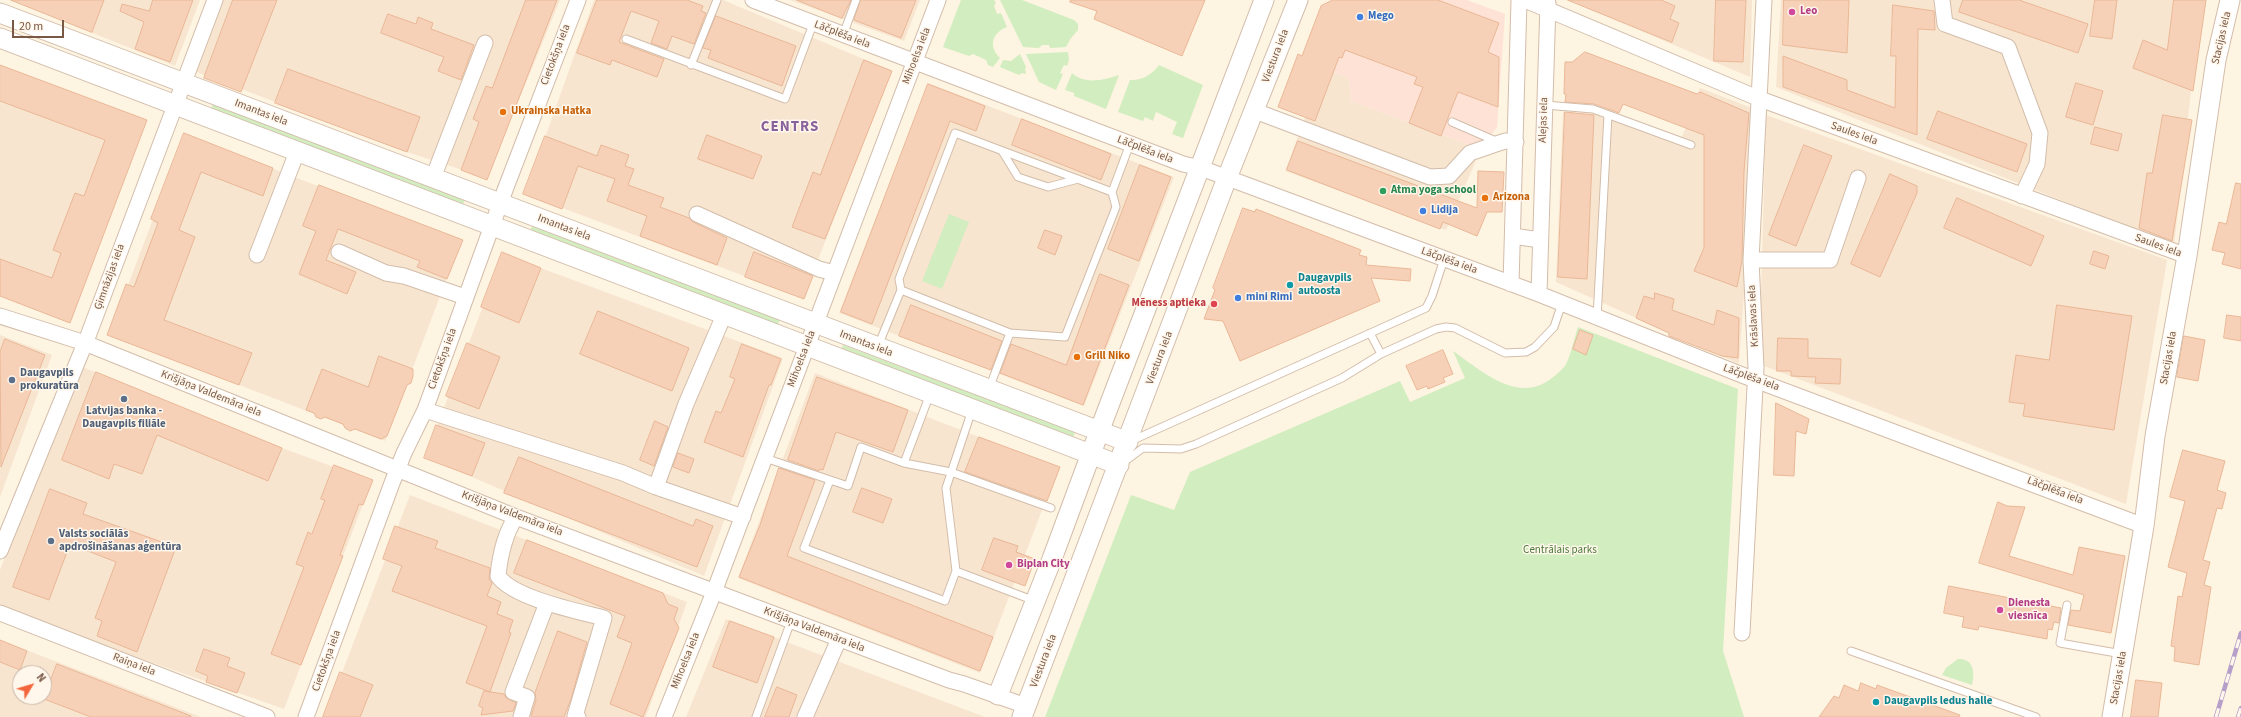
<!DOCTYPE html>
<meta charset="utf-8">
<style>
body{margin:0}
#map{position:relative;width:2241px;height:717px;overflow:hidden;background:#fef4e2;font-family:"Source Sans 3",sans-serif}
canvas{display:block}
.north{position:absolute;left:12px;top:665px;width:40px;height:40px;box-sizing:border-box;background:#fff7eb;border:1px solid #c9b7a9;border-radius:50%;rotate:52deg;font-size:11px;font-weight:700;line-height:16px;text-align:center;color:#795846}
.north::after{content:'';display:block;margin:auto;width:14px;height:18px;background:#f3663c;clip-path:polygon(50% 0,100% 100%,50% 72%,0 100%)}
.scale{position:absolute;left:12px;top:20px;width:52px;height:18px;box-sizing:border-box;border:2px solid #795846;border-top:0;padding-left:5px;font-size:12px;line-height:14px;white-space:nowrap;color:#795846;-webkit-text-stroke:3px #fff7eb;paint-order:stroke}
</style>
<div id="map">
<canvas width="2241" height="717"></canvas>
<div class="north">N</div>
<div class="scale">20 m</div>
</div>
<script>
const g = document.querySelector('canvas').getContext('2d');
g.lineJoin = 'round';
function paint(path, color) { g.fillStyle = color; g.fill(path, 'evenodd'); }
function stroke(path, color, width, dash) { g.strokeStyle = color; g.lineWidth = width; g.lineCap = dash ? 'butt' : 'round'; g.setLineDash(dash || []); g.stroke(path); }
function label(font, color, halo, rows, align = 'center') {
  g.font = font + ' "Source Sans 3",sans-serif'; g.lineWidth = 3; g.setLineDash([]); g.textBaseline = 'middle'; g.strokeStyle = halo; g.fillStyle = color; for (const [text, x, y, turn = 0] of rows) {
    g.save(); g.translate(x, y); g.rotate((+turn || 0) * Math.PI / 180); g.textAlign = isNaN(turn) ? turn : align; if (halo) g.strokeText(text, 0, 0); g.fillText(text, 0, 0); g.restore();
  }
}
paint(new Path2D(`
 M10 0H200L175 66Z
 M222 0H560L487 178 407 152 194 71Z
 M594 0H723L892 71 803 298 525 194Z
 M790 0H920L904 41Z
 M1567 0H1752L1750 77Z
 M1781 0H2201L2174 245 1776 87Z
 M1310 63 1349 78 1351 101 1481 149 1446 230 1285 171 1306 115Z
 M0 67 144 121 69 319 0 293Z
 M928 83 1174 177 1084 406 839 313Z
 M1700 88 1757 110 1739 364 1556 282 1563 112 1596 114 1679 145Z
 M1766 115 2167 260 2126 504 1759 364Z
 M185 135 461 241 385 441 109 335Z
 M503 254 783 358 704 576 425 457Z
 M0 335 52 355 0 497Z
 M80 366 282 448 372 481 284 709 0 609V570Z
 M815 373 1058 468 980 673 738 578Z
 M410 495 687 602 646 717H325Z
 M726 619 985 717H686Z
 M0 640 201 717H0ZM20 673H44V697H20Z`), '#f7e5d0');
paint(new Path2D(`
 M1335 0H1467L1505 14 1497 127 1481 149 1351 101 1349 78 1310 63Z`), '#ffe2d6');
paint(new Path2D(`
 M961 0H994L996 3 994 6 997 14 1001 13 1007 27C992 33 988 46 1000 58L993 67 988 65 986 60 973 54 969 56 943 47Z
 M1000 0H1022L1074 20 1078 24V30L1071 38 1066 47 1050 48 1049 45H1042L1039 48 1023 47Z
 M1068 52 1069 60 1067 66 1064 65 1060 73 1063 74 1056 90 1039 82 1026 54Z
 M1020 54 1026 67 1025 69 1026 74 1022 73 1019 75 1000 67 1003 60 1011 61Z
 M1159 65 1203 85 1183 138 1172 134 1177 122 1156 112 1153 121 1145 117 1143 121 1118 112 1130 80C1141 81 1152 75 1159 65Z
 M1072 73C1085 85 1104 80 1119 75L1106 109 1074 96V93L1065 90Z
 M213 103 465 200 462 206 211 109Z
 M949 214 969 222 942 289 922 281Z
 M532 226 780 320 777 326 530 232Z
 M1578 327 1738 389 1723 651 1744 717H1045L1131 495 1174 510 1190 472 1400 381 1410 402 1465 378 1453 351C1482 371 1518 405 1552 378 1558 373 1564 369 1567 362 1572 351 1574 339 1578 327Z
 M843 345 1075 432 1073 438 841 350Z
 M1958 659C1974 658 1975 673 1972 685L1942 675 1946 668Z`), '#d2edbf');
const building = new Path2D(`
 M11 0H104L92 32Z
 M153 0H193L170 62 135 49 144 22 120 11 122 4 149 11Z
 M233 0H277L241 92 204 78Z
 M526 0H557L487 180 461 170 479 122 473 119 486 86 492 88Z
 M597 0H687L703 6 701 11 706 13 694 44 672 36 667 49 651 43 659 21 631 11 619 42 664 59 657 77 612 60 610 65 577 53Z
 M797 0H851L842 18Z
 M861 0H916L901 38 854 20Z
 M1071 0H1205L1182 56 1094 19 1097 11 1070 2Z
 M1333 0H1438L1499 23 1488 52 1499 57 1498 107 1458 92 1441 136 1409 123 1423 87 1414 84 1417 77 1345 50 1342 58 1339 57 1315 121 1278 107 1298 54 1302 56 1321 6Z
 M1568 0H1661L1675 6 1670 19 1679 23 1672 42Z
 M1716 0H1746L1743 62 1714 61Z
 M1784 0H1849L1847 53 1783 45Z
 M1963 0H2019L2088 24 2078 53 1959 12Z
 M2095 0H2117L2112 39 2090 36Z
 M2174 0H2206L2193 91 2133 68 2143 40 2167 50Z
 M1893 5 1934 11 1935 30 1918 29 1917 135 1783 87V56L1847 80V90L1895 108 1896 56H1891Z
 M388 14 416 24 418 17 433 23 431 29 474 45 461 80 438 71 444 57 381 33Z
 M716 16 796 46 782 86 708 58 711 50 703 48Z
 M1585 52 1697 94 1700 92 1749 113 1744 171 1742 261 1737 287 1694 271 1704 248V135L1623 104 1619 113 1594 104 1565 102 1566 94H1564L1565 62H1572Z
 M864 60 892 71 825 239 792 227 813 172 820 175Z
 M0 65 147 120 70 323 0 296V259L52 278 61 253 53 250 75 193 84 196 105 140 0 101Z
 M288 69 420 117 407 152 275 103Z
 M2076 83 2103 91 2093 125 2066 117Z
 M928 84 985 106 976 131 950 121 872 324 841 312Z
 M1938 111 2027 144 2017 172 1927 139Z
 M1565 112 1594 115 1587 279 1558 277Z
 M2163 115 2192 120 2172 241 2139 228 2147 173H2152Z
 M1022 119 1111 154 1101 180 1012 145Z
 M2095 127 2122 134 2118 151 2091 144Z
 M184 133 273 168 263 196 201 172 179 230 195 237 164 320 252 353 239 385 107 335 126 284 134 287 158 223 151 219Z
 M707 135 762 156 753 179 698 159Z
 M545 136 597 156 601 145 629 155 625 166 634 169 628 185 664 198 660 207 689 218 693 222 727 238 717 265 640 236 647 216 607 201 615 179 578 166 562 209 523 194Z
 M1298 141 1477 208 1478 171 1504 172 1502 212H1487L1477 236 1443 222 1440 229 1287 170Z
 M1804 145 1832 156 1796 246 1769 235Z
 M1140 165 1171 177 1139 261 1108 249Z
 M1890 174 1917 186V193L1880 277 1851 264Z
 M2236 183 2241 184V269L2222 264 2225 253 2212 250 2219 222 2226 224Z
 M319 185 463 240 447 279 417 267 420 261 338 229 326 260 356 272 347 294 299 274 316 231 303 226Z
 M1957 198 2044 236 2031 266 1944 228Z
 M1243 208 1255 212 1256 209 1361 250 1359 255 1367 257 1366 265 1411 269 1410 281 1371 278 1380 301 1240 361 1223 321 1204 319 1215 290 1213 288Z
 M1045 230 1062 236 1055 255 1038 248Z
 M2094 251 2109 256 2105 269 2090 264Z
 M502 252 541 268 519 323 481 307Z
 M754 252 813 276 804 299 745 277Z
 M1100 274 1129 285 1083 405 1000 373 1011 344 1066 365Z
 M1655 293 1674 299 1672 310 1714 325 1717 310 1739 318 1738 358 1722 356 1669 336V333L1636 318 1644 296 1654 299Z
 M911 305 1002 341 991 370 899 336Z
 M2057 305 2132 316 2114 430 2023 416 2025 404 2009 402 2016 355 2049 360Z
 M598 311 689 348 672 391 580 354Z
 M2227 315 2241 317V341L2224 338Z
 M1580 330 1593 335 1586 355 1573 349Z
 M2184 336 2205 340 2198 381 2177 377Z
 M1778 338 1808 339V358L1841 359 1840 384 1815 383 1816 377 1791 376V371H1777Z
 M5 339 45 355 1 467 0 352Z
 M467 343 500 357 479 409 446 396Z
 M742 344 781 359 771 385H769L743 457 704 442 716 411 721 413 735 379 730 377Z
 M1443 350 1453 374 1443 378 1445 382 1428 389 1427 386 1417 390 1406 366Z
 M379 356 413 369V376L411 383 407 385 387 436 381 439 355 429 350 431 345 428 343 424 325 417 321 419 316 417 314 413 306 410 322 369 368 387Z
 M96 372 282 448 268 481 157 435 142 474 114 464 109 479 62 460Z
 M817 377 908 410 893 452 836 432 823 470 820 469 819 471 788 460Z
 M1776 403 1809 419 1806 434 1796 431 1794 476 1774 475Z
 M655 421 668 427 654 466 640 460Z
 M436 425 485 443 472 476 424 458Z
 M979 437 1060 467 1047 501 965 472Z
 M2183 450 2225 461 2217 490 2226 493 2222 509 2217 508 2203 560 2210 562 2204 585 2211 587 2199 665 2174 661 2175 647 2171 646 2178 596 2182 597 2187 573 2168 567 2185 501 2170 497Z
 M678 453 694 459 689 473 673 467Z
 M519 457 693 526 696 519 713 526 697 567 504 493Z
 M334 465 373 480 363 505 359 504 340 555 343 556 301 665 271 654 304 567 296 564 308 532 312 534 325 500 321 499Z
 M779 468 815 480 787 556 993 637 980 671 739 577 760 525Z
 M862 488 892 499 883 523 853 512Z
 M50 489 87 503 83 514 176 547 137 652 97 636 102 621 95 618 116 562 70 544 49 600 13 587Z
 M1998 502 2007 506 2025 507 2009 556 2073 575 2079 547 2125 556 2111 633 2068 625 2071 610 2080 611 2084 595 1979 563Z
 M395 526 438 541 435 548 490 568 489 579 492 583 487 596 501 602 497 614 513 620 509 632 511 633 490 692 466 683 487 626 392 591 402 566 383 559Z
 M994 538 1018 546 1016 552 1035 559 1025 586 982 570Z
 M527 540 663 593 668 604 678 608 674 619 679 628 643 717 610 704 632 643 617 637 625 616 514 573Z
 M1949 586 2061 608 2059 623 2054 622 2052 630 2048 629 2047 639 1979 626 1978 630 1962 627 1964 617 1944 613Z
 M730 621 774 637 757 683 713 667Z
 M558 631 587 642 571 699 564 717H532L531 716 536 700 535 693Z
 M0 640 27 651 20 670 0 662Z
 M204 649 230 658 227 666 245 673 237 693 206 682 208 676 196 671Z
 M57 664 191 716V717H91L44 699Z
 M340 672 373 685 360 717H323Z
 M2136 680 2162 683 2158 717H2131Z
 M1861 683 1876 689 1877 685 1960 715 1959 717H1819L1834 696 1839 698 1844 685 1858 691Z
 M777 687 797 695 789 717H765Z
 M484 691 504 694 506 698 516 703 513 711 481 715 483 708 479 706Z`);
paint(building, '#f6d1b7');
stroke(building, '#eab796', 1);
const service = new Path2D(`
 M843 35 856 0
 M626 39 785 99 813 24
 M691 65 717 0
 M1545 105 1593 109 1691 145
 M1452 122 1498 142
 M1002 151 1018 177 1048 187 1078 179
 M901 290 1010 333 1065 337 1116 207 1112 192 1130 144
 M1597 318 1608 115
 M1370 333 1381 354
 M878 346 901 290 899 279 955 133 1112 192
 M989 389 1010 333
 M1131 441 1426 308 1432 296 1444 259
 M765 458 848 486 861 447 904 463 951 472 1051 508
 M1124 462 1143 448 1181 449 1196 444 1342 378 1381 354 1436 329 1446 327 1455 328 1505 353 1526 352 1535 347 1554 327 1562 303
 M904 463 930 394
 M830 480 804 548 945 601 956 571 946 488 972 410
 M956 571 1035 601
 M2067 605 2060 643 2122 654
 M1851 651 2036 717
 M756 717 791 621`);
const minor = new Path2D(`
 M753 0 1183 164 1201 168 1539 294 1742 375 2144 526
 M1525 0 1760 99 2187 256
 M1942 0 1945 24 2008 47 2040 133 2037 164 2022 196
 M1255 111 1430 177 1449 176 1470 153 1505 141 1516 142
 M433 178 485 43
 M697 214 819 269 834 273
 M1513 236 1540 240
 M339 252 386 273 404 276 465 297
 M257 255 297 152
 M1751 260H1830L1858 178
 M1511 284 1519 0
 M1539 294 1548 3
 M0 316 85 343 516 517 949 680 964 684 1026 706
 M425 410 623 473 656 487 743 517
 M656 487 686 404 724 315
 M516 517C504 535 500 555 498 576 513 598 577 611 604 618L575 716 578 717
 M0 551 88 336 215 0
 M0 613 267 717
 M1742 633 1756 368 1751 260 1764 0
 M306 717 392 483 404 453 425 410 505 190 578 0
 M521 717 527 697 513 692 547 603
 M664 717 714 592 938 0
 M805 717 839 639`);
const tertiary = new Path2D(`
 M0 13 1128 442
 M0 38 1119 465
 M998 695 1052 559 1105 416 1264 0
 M1022 717 1227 178 1298 0
 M2112 717 2144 526 2155 436 2187 256 2216 60 2230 0`);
stroke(service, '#d3bdaa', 9);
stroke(minor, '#d3bdaa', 17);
stroke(tertiary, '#d3bdaa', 21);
stroke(service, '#fff', 7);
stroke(minor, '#fff', 15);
stroke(tertiary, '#fff', 19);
const rail = new Path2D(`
 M2216 717 2241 633
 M2238 717 2241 708`);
stroke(rail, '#b6a0c9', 4.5);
stroke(rail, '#fff7eb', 3, [9]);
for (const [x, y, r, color] of [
 [1792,12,4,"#d1479c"],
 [1360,17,4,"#3f7fe0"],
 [503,112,4,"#e8710a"],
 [1383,191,4,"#2e9e5b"],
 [1485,198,4,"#e8710a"],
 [1423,211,4,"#3f7fe0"],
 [1290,285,4,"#0f9aa8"],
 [1238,298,4,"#3f7fe0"],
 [1214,304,4,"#e0444e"],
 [1077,357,4,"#e8710a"],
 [12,380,4,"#5c6f8a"],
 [124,399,4,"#5c6f8a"],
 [51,541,4,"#5c6f8a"],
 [1009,565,4,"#d1479c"],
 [2000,610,4,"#d1479c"],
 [1876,702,4,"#0f9aa8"]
]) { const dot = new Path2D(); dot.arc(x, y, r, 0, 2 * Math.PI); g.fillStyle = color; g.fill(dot); stroke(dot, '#fff7eb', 1.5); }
label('bold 11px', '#b23c85', '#fff7eb', [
 ["Leo",1800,12],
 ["Biplan City",1017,565],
 ["Dienesta",2008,604],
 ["viesnīca",2008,617]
], 'left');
label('bold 11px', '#366cbe', '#fff7eb', [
 ["Mego",1368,17],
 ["Lidija",1431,211],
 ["mini Rimi",1246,298]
], 'left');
label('11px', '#795846', '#fff7eb', [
 ["Lāčplēša iela",842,35,21],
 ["Stacijas iela",2222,38,-77],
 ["Cietokšņa iela",556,55,-69],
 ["Mihoelsa iela",917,56,-69],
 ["Viestura iela",1276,56,-69],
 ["Imantas iela",261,113,21],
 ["Alejas iela",1544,120,-88],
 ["Saules iela",1854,134,20],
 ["Lāčplēša iela",1145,150,21],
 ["Imantas iela",564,228,21],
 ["Saules iela",2158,246,20],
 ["Lāčplēša iela",1449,261,20],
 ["Ģimnāzijas iela",110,277,-70],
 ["Krāslavas iela",1754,316,-93],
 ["Imantas iela",866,344,21],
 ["Viestura iela",1160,358,-69],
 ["Stacijas iela",2169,358,-80],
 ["Cietokšņa iela",443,359,-70],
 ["Mihoelsa iela",802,359,-69],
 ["Lāčplēša iela",1751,378,20],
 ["Krišjāņa Valdemāra iela",211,394,22],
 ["Lāčplēša iela",2055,491,21],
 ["Krišjāņa Valdemāra iela",512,514,21],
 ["Krišjāņa Valdemāra iela",814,630,21],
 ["Cietokšņa iela",327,661,-70],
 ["Mihoelsa iela",686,661,-68],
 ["Viestura iela",1044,661,-69],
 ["Raiņa iela",134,665,21],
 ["Stacijas iela",2119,678,-80]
]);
label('bold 11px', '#c56008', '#fff7eb', [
 ["Ukrainska Hatka",511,112],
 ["Arizona",1493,198],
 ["Grill Niko",1085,357]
], 'left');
label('bold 11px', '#27864d', '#fff7eb', [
 ["Atma yoga school",1391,191]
], 'left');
label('bold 11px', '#0d838f', '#fff7eb', [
 ["Daugavpils",1298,279],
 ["autoosta",1298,292],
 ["Daugavpils ledus halle",1884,702]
], 'left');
label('bold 11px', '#be3a42', '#fff7eb', [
 ["Mēness aptieka",1206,304]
], 'right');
label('bold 11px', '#4e5e75', '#fff7eb', [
 ["Daugavpils",20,374],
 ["prokuratūra",20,387],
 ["Latvijas banka -",124,412,"center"],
 ["Daugavpils filiāle",124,425,"center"],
 ["Valsts sociālās",59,535],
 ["apdrošināšanas aģentūra",59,548]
], 'left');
label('11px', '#4c7a3b', '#fff7eb', [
 ["Centrālais parks",1560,551]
]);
g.letterSpacing = '1px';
label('bold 15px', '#89619d', '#fff7eb', [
 ["CENTRS",790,128]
]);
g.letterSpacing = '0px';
</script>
